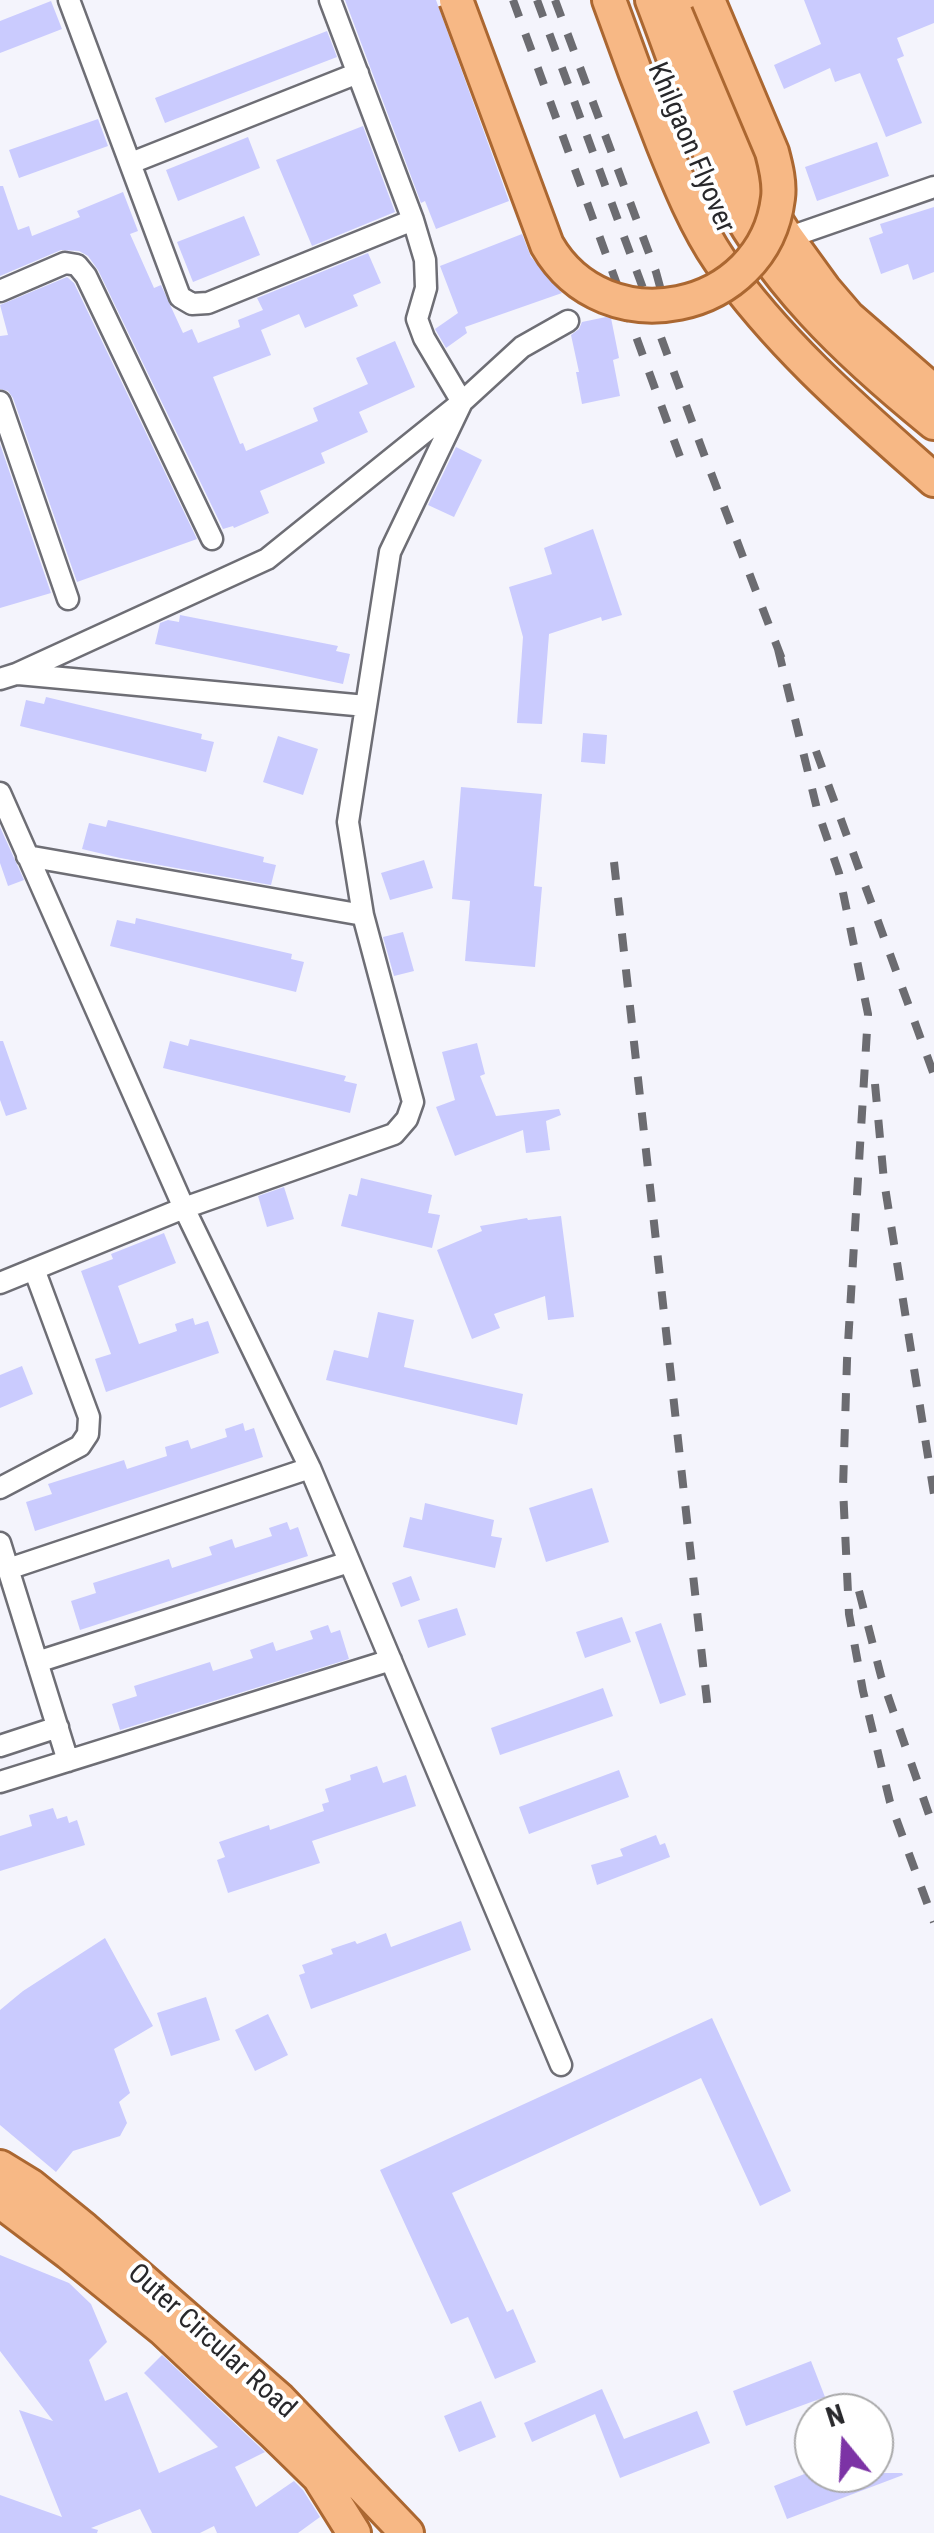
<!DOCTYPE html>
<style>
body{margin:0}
#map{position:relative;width:934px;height:2533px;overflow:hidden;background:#f4f4fc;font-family:"Roboto Condensed",sans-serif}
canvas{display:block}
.north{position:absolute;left:794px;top:2393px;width:100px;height:100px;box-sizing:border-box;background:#fff;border:2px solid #a9a9aa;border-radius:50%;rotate:342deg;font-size:28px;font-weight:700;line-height:40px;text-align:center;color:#28282b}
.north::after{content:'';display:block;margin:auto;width:35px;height:45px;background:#7c33a5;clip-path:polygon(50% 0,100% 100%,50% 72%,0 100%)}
</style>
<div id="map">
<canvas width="934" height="2533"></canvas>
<div class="north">N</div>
</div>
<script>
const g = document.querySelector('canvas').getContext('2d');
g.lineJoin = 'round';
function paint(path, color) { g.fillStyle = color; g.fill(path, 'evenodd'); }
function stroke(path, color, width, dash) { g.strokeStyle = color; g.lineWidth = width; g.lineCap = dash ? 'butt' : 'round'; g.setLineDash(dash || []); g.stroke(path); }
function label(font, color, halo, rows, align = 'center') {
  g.font = font + ' "Roboto Condensed",sans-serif'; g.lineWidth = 8; g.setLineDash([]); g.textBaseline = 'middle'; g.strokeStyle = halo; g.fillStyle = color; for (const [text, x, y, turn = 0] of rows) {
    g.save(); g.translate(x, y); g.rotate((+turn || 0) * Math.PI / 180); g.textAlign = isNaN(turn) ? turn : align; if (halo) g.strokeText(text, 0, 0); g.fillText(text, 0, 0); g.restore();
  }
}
paint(new Path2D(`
 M345 0H436L509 201 436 229 425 201 421 203Z
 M804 0H934V23L897 38 904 56 897 59 922 123 886 137 860 73 835 82 830 68 784 89 774 65 821 44Z
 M51 1 62 29 0 53V21Z
 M327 31 337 57 165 123 155 98Z
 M98 119 108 146 19 178 9 150Z
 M363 126 395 212 312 246 276 160Z
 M248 137 260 168 178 201 166 170Z
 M877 142 889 176 817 201 805 167Z
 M0 186H3L18 230 29 226 32 236 80 217 77 211 123 192 138 231 130 234 154 288 161 285 183 333 192 329 198 343 240 327 238 320 263 310 257 298 368 253 381 283 353 295 358 306 305 328 299 314 261 330 271 355 213 377 240 444 243 443 246 451 318 421 313 408 368 384 356 358 395 341 415 387 359 412 368 432 321 453 325 463 260 491 269 513 234 528 233 526 223 529 98 270 88 256 79 251 61 250 0 276Z
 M934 207V272L913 280 908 264 881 274 869 238 883 233 880 224Z
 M244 216 260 255 193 282 177 242Z
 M522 234 531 257 562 293 465 327 467 333 446 348 435 329 458 313 440 266Z
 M67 277 74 283 197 539 77 582 13 398 8 391 0 389V336L8 335 0 305Z
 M606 317 611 318 619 358 613 360 620 396 582 404 576 372H579L571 335 579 329 582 322Z
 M0 444 51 593 0 608Z
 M456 447 482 460 454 517 428 505Z
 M593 529 622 615 602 621 601 617 549 634 542 724 517 723 523 637 509 587 552 574 544 548Z
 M180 615 338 646 336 651 350 654 343 684 155 644 160 623 168 620 179 622Z
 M46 697 202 734 201 739 214 742 206 772 20 726 26 700 44 704Z
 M583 733 607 735 605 764 581 762Z
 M278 736 318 749 303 795 263 782Z
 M461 787 542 794 534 886 542 887 535 967 465 961 470 901 452 899Z
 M108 820 264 857 263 862 276 865 271 885 120 858 82 849 89 823 106 827Z
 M0 827 24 880 8 886 0 863Z
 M424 860 433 888 390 900 381 873Z
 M136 918 292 954 291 959 304 962 296 992 110 946 117 920 135 924Z
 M403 932 414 971 394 976 383 937Z
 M190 1039 346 1076 344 1081 357 1084 350 1113 163 1068 170 1041 188 1046Z
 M0 1041H3L27 1109 6 1116 0 1100Z
 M477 1043 485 1074 480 1076 496 1116 559 1109 561 1115 546 1121 550 1150 526 1153 523 1130 455 1156 436 1107 455 1100 442 1052Z
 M361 1178 432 1195 428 1213 440 1215 432 1248 341 1226 349 1194 357 1196Z
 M284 1187 294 1219 267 1227 258 1196Z
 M561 1216 574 1317 548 1320 545 1296 494 1314 500 1328 472 1339 437 1250 482 1231 480 1226 527 1218 528 1220Z
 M164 1233 176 1263 118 1286 139 1344 177 1331 175 1324 193 1318 195 1325 208 1321 219 1353 106 1392 95 1359 111 1354 81 1271 113 1259 111 1254Z
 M378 1312 414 1320 404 1367 523 1394 517 1425 326 1380 334 1350 368 1358Z
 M22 1366 33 1394 0 1408V1375Z
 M243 1423 245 1431 254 1428 263 1457 35 1531 26 1502 52 1494 48 1484 124 1460 127 1469 167 1456 165 1447 188 1440 191 1449 227 1437 225 1429Z
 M592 1488 609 1542 546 1562 529 1508Z
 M425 1503 494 1520 491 1536 502 1538 495 1568 403 1547 410 1517 422 1520Z
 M287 1522 290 1530 298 1527 308 1556 80 1630 71 1601 96 1593 93 1583 169 1559 172 1568 212 1555 209 1547 232 1539 235 1548 272 1536 269 1528Z
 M411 1576 420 1600 401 1607 392 1583Z
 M457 1608 466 1635 428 1648 418 1620Z
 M622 1617 631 1642 585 1658 576 1632Z
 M661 1623 686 1695 660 1704 635 1632Z
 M328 1625 331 1633 340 1630 349 1659 120 1730 112 1704 137 1696 134 1686 210 1662 213 1671 253 1658 250 1650 273 1642 276 1651 313 1639 310 1631Z
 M603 1688 613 1716 500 1755 491 1728Z
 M377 1766 383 1783 406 1775 416 1806 312 1841 320 1863 228 1893 217 1860 225 1857 219 1842 269 1825 270 1830 324 1811 322 1804 329 1802 325 1789 351 1780 350 1775Z
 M619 1770 629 1797 529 1834 519 1807Z
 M53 1808 57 1819 67 1816 69 1823 77 1820 85 1845 0 1871V1836L32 1826 29 1815Z
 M656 1835 660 1845 665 1843 670 1857 597 1885 591 1865 623 1856 620 1849Z
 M461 1921 471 1950 311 2009 299 1975 305 1973 302 1965 333 1954 331 1949 355 1941 357 1944 386 1933 391 1947Z
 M105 1938 153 2026 114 2049 130 2093 119 2102 127 2123 120 2136 73 2151 56 2172 0 2125V2010L23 1991Z
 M206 1997 220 2040 171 2056 157 2013Z
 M268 2014 288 2055 255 2071 235 2030Z
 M712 2018 791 2191 760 2206 701 2078 452 2193 507 2312 513 2309 536 2362 495 2379 468 2317 451 2324 380 2170Z
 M0 2255 69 2283 91 2304 107 2342 89 2360 105 2401 127 2392 159 2473 218 2447 144 2373 162 2355 265 2452 235 2467 256 2507 294 2481 303 2490 320 2517 298 2533H217L214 2526 200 2533H152L140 2509 91 2528 98 2530 97 2533H0V2495L62 2517 19 2410 53 2421 0 2351Z
 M811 2361 825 2397 746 2426 733 2391Z
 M602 2389 624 2439 697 2411 710 2443 620 2478 595 2414 532 2442 524 2423Z
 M481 2401 496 2437 459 2452 444 2416Z
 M807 2473H902L903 2475 787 2519 774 2486Z`), '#cacbfe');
const minor = new Path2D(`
 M69 0 180 297 192 304 208 303 413 220
 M131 163 358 73
 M787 238 934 187
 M0 291 65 263 77 265 86 276 212 539
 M0 402 68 599
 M18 674 366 706
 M0 679 16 674 267 559 462 402 424 338 417 319 426 288 425 260 413 220 330 0
 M0 793 184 1208 310 1468 561 2065
 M27 856 363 915
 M0 1283 184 1208 394 1134 407 1119 413 1102 363 915 348 822 390 552 462 402 522 347 568 321
 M0 1488 80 1446 88 1434 89 1417 34 1269
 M0 1543 68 1761
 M8 1569 310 1468
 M37 1662 349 1562
 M0 1746 58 1727
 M0 1782 391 1660`);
const primary = new Path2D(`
 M609 0C626 48 644 96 663 144 679 184 696 226 720 261 780 346 856 411 934 480
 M652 0C675 59 694 121 721 178 767 278 850 355 934 423
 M676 0 750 179 787 238 824 289 848 317 934 392
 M0 2167 31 2186 84 2229 279 2399 407 2533
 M0 2201 69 2253 163 2329 274 2433 319 2477 354 2533`);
stroke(minor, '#6e6e75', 25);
stroke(primary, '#ab6731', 38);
stroke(minor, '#fff', 20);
stroke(primary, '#f7b885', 32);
stroke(new Path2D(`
 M513 0 683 465
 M537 0 705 457 783 662
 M555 0 656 272 669 320
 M778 649 817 809 839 873 868 1014 847 1360 843 1488 849 1614 863 1691 890 1802 934 1922
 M816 751 934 1075
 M614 862 708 1710
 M875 1084 884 1181 934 1494
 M859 1591 881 1676 934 1829`), '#6c6c71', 8, [18, 18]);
const primaryBridge = new Path2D(`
 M456 0 547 245C605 346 764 314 778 198 780 183 776 167 772 152L708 0`);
stroke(primaryBridge, '#ab6731', 38, []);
stroke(primaryBridge, '#f7b885', 32);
label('28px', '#28282b', '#fff', [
 ["Khilgaon Flyover",690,148,67],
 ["Outer Circular Road",211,2342,42]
]);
</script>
